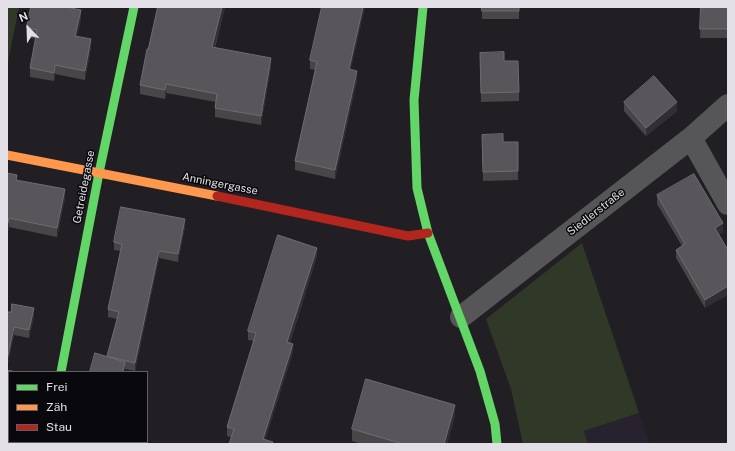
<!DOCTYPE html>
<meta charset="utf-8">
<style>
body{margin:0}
#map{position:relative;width:735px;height:451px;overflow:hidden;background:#211f24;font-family:"Public Sans",sans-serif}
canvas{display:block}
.frame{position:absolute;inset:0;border:8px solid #e2e0e6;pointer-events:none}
.legend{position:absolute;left:8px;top:371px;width:140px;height:72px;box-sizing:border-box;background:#09080c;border:1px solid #605e63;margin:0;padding:5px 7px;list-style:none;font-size:12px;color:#e2e0e6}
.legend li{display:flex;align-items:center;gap:8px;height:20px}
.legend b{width:20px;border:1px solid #605e63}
.north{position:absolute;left:8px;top:8px;width:40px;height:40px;-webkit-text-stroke:3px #09080c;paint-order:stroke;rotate:337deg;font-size:11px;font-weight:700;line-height:16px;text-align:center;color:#e2e0e6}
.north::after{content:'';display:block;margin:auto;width:14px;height:18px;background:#e2e0e6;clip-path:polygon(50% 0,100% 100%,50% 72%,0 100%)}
</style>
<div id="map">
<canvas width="735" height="451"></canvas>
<div class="frame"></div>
<ul class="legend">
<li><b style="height:5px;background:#63d668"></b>Frei</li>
<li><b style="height:5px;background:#ff974d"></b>Zäh</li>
<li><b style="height:5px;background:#b3261e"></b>Stau</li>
</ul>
<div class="north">N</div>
</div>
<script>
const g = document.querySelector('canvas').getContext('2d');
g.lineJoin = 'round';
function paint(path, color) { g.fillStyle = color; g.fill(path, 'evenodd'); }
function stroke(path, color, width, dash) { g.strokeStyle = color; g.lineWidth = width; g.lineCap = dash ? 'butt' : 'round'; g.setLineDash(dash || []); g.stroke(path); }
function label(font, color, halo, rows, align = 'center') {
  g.font = font + ' "Public Sans",sans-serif'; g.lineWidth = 3; g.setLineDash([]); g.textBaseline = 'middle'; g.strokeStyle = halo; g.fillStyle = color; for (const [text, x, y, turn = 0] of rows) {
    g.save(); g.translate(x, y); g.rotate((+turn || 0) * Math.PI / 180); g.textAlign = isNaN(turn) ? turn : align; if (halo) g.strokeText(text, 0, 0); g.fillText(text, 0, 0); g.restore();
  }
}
paint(new Path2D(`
 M639 413 650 444H588L584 431Z`), '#27222e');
paint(new Path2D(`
 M7 7H19L7 67Z
 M582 243 639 413 584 431 588 444H523L511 389 486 319Z`), '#303827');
stroke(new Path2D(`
 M691 138 728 204
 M461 317 691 138 728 105`), '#565659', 22);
stroke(new Path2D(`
 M423 7 414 100 417 188 428 233 480 371 495 424 497 444
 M61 372 99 173 134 7`), '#63d668', 9);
stroke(new Path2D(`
 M7 155 217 196`), '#ff974d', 9);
stroke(new Path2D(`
 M217 196 408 236 428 233`), '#b3261e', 9);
paint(new Path2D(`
 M158 7H225L215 48 271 67 261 125 215 117V108L216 102 166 93 165 99 140 94V85Z
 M322 7H365L350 70 357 80 335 179 295 170V161L315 70 310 69V60Z
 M482 7H519V19H482Z
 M701 7H728V38H700Z
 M81 19 77 36 91 48 85 80 55 74 54 81 30 77V68L36 39 27 37V28Z
 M480 53 504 61 519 92V101L481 102Z
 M624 102 677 111 646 136 624 111Z
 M482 135 503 142 518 171V180L483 181Z
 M7 173 17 180 65 198 57 237 9 227 7 236Z
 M657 195 723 232 719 234 705 308 676 258V250L682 246 657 204Z
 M185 227 178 262 159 258 135 371 125 369 107 357 117 319 108 317V309L121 251 114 250V242Z
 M317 256 290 343 293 352 265 440 273 444 231 437 227 436V427L254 341 248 340V331Z
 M7 312 34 317 29 338 14 335 7 368Z
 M455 416 447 444H362L352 441V429Z`), '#484649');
paint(new Path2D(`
 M222 7H225L212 56V47Z
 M363 7H365L349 78V69Z
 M81 10V19L75 45V36Z
 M91 39V48L85 80V71Z
 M271 58V67L261 125V116Z
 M55 65V74L54 81V73Z
 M357 71V80L335 179V170Z
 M166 84V93L165 99V90Z
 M677 102V111L646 136V128Z
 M65 189V198L57 237V228Z
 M9 218V227L7 236V227Z
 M185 219V227L178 262V254Z
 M723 223V232L715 236V228Z
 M317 248V256L287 351V342Z
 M159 251V258L135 371V363Z
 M728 286V295L705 308V300Z
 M34 308V317L29 338V330Z
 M14 327V335L7 368V360Z
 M293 344V352L264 444 263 439Z
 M125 362V369L124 372H123Z
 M9 405V414L7 423V414Z
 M455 405V416L447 444H444Z`), '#312f33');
const building = new Path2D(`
 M31 7H66L81 10 75 36 91 39 85 71 55 65 54 73 30 68 37 30 27 28Z
 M158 7H222L212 47 271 58 261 116 215 108 217 94 166 84 165 90 140 85 147 49H148Z
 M322 7H363L349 69 357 71 335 170 295 161 317 62 310 60Z
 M482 7H519V11H482Z
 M701 7H728V29H700Z
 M504 52V61H518L519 92 481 93 480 53Z
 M654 76 677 102 646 128 624 102Z
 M503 134V142H518V171L483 172 482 135Z
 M7 173 17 175 16 180 65 189 57 228 9 218 7 227Z
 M694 174 723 223 715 228 728 250V286L705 300 676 250 685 244 657 195Z
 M121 207 185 219 178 254 159 251 135 363 107 356 119 312 108 309 122 244 114 242Z
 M278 235 317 248 287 342 293 344 263 439 273 442 272 444H229L234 429 227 427 256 333 248 331Z
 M12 304 34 308 29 330 14 327 7 360V312H11Z
 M95 353 125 362 123 372H90Z
 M7 370 16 372H9V405L7 414Z
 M366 379 455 405 444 444H403L352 429Z`);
paint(building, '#58565a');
stroke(building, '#6e6c70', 1);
label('11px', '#e2e0e6', '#09080c', [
 ["Anningergasse",220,184,11],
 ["Getreidegasse",84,187,-79],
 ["Siedlerstraße",596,212,-38]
]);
</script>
